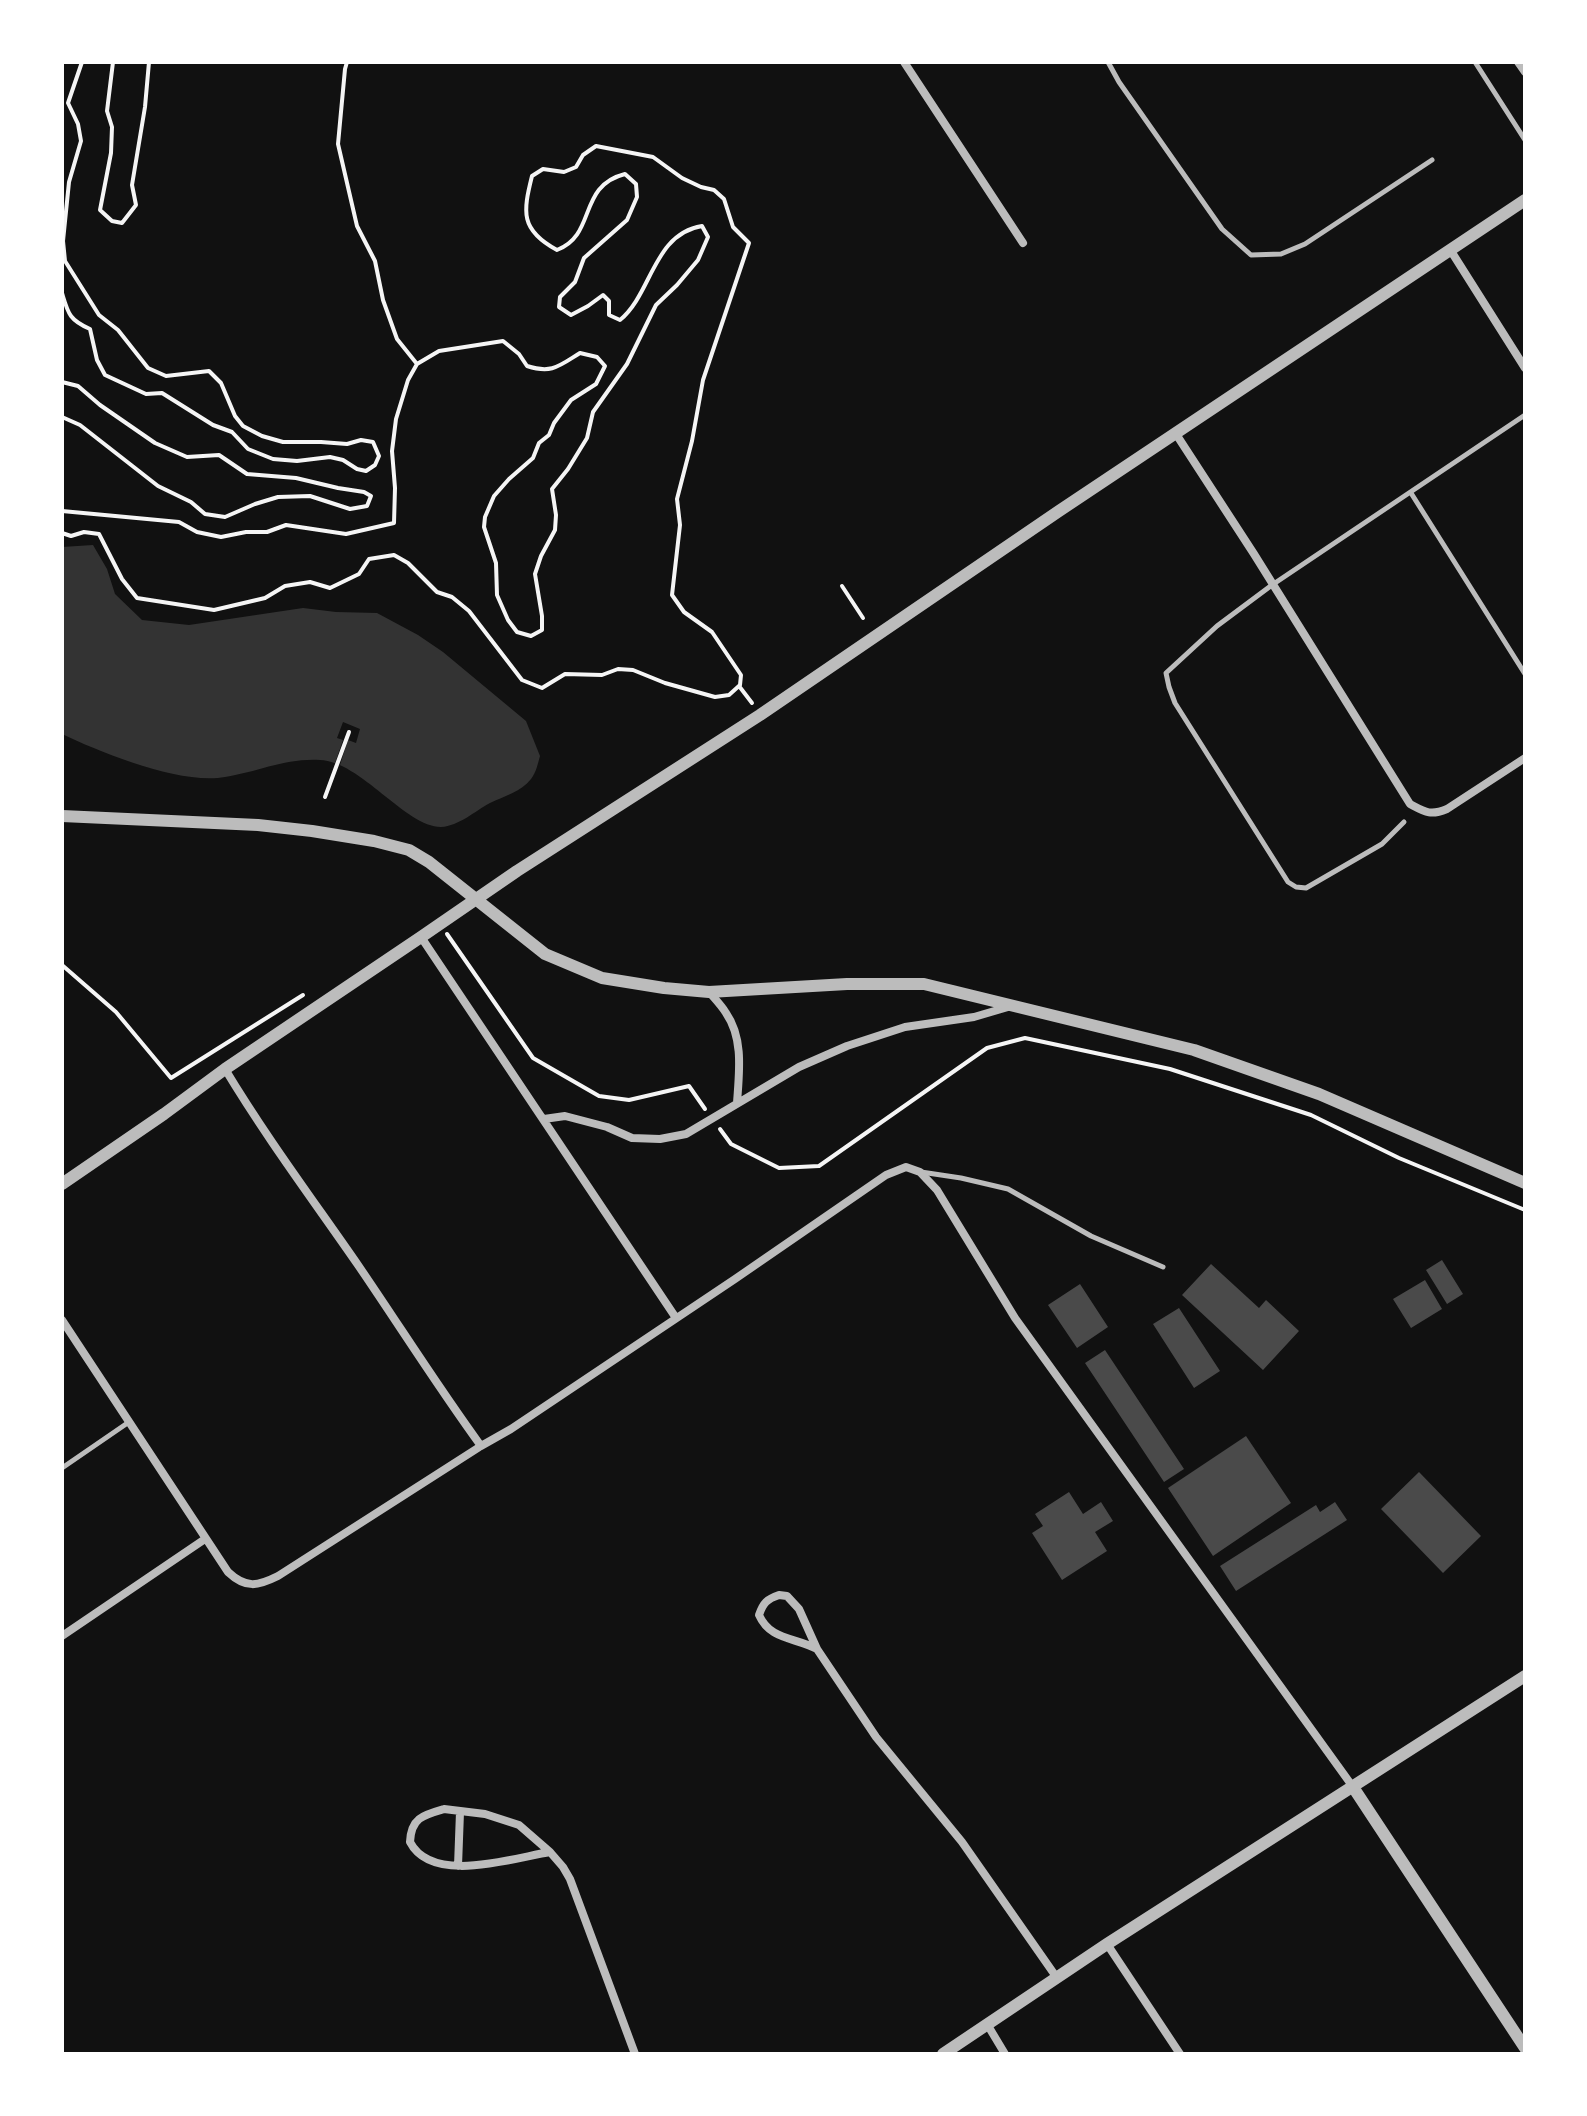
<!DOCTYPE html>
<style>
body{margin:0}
#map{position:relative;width:1587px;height:2116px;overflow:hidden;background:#111;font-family:Signika,sans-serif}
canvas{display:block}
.frame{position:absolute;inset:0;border:64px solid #fff;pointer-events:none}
</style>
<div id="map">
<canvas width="1587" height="2116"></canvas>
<div class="frame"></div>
</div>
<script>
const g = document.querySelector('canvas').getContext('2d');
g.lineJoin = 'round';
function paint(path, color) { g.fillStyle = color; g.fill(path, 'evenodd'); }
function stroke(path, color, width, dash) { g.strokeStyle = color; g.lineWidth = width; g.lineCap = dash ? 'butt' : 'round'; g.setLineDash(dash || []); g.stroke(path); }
paint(new Path2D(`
 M93 545 107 569 115 594 142 620 189 625 303 608 336 612 377 613 418 635 443 652 526 721 540 756C538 763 536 773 531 779 521 792 504 796 490 803 475 811 459 826 441 827 406 827 360 761 320 760 285 758 258 772 225 777 181 785 102 753 62 734V547Z`), '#333');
paint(new Path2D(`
 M343 722 360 729 356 743 348 740 340 765 335 763 343 740 337 738Z`), '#111');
paint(new Path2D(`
 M1442 1260 1463 1294 1447 1304 1426 1270Z
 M1211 1264 1259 1308 1266 1300 1299 1331 1263 1370 1182 1295Z
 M1425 1280 1442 1309 1411 1328 1393 1299Z
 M1080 1284 1108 1327 1077 1348 1048 1305Z
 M1179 1308 1220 1371 1194 1388 1153 1324Z
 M1105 1350 1184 1469 1164 1482 1085 1363Z
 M1246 1436 1291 1503 1213 1556 1168 1488Z
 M1419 1472 1481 1536 1443 1573 1381 1509Z
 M1069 1492 1083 1514 1101 1502 1113 1521 1095 1532 1107 1551 1062 1580 1032 1533 1043 1526 1035 1514Z
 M1335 1502 1347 1520 1236 1591 1220 1566 1316 1505 1320 1512Z`), '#4a4a4a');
stroke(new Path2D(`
 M113 62 107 111 112 127 111 153 100 210 112 221 122 223 136 205 132 185 145 107 149 62
 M347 62 345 69 338 144 357 226 375 261 383 300 397 339 417 364
 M62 293C68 313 69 320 90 329L97 360 105 375 146 394 162 393 213 425 232 432 248 449 273 459 297 461 330 457 343 460 357 469 366 471 375 465 379 456 373 442 361 440 347 444 321 442H283L262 436 243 426 235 416 221 383 209 371 166 376 148 368 118 330 99 315 65 261 63 241 69 182 81 141 78 124 68 103 82 62
 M62 382 78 386 100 405 155 443 187 457 219 455 247 474 296 478 338 488 364 492 371 496 367 506 350 509 310 496 278 497 255 504 225 517 205 514 191 502 158 486 80 425 62 417
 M62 511 179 522 197 532 221 537 246 532H267L286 525 346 534 394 523 395 488 392 451 396 419 408 380 417 364 439 351 503 341 519 354 527 366C552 374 559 366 580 353L597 357 605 366 596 384 571 400 554 423 549 435 539 443 533 458 509 479 494 496 485 517 484 527 496 563 497 595 508 620 517 632 531 636 542 630V616L535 574 541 556 555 530 556 515 552 489 568 469 587 438 593 412 627 364 656 305 677 285 698 260 708 237 702 226C653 234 652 294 620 320L609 315V301L603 295 588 306 571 315 559 307 560 297 575 282 584 258 627 220 637 197 636 184 625 174C577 186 597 235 557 250 520 230 523 212 532 176L543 169 564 172 576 167 583 155 596 146 653 157 682 178 701 187 714 190 724 199 733 227 749 243 703 380 692 441 677 499 680 525 672 595 684 612 712 632 741 675 740 685 729 695 715 697 665 683 633 670 618 669 602 675 565 674 542 688 522 680 469 611 452 597 437 592 408 563 394 555 369 559 359 574 330 588 310 582 285 586 265 598 214 610 137 598 122 579 99 534 84 532 71 536 62 533
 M842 586 863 618
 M739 686 752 703
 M325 797 349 732
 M447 934 533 1058 599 1096 629 1100 689 1086 705 1109
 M62 965 116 1012 171 1078 303 995
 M720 1129 731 1144 779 1168 819 1166 987 1048 1025 1038 1170 1069 1311 1115 1399 1158 1525 1210`), '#f5f5f5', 4);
stroke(new Path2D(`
 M1108 62 1119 82 1222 229 1251 255 1281 254 1305 244 1432 160
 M1475 62 1525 140
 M1411 493 1525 674
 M1404 822 1382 844 1306 888 1296 887 1288 882 1175 703 1169 687 1166 673 1217 626 1272 585 1525 415
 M921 1172 961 1178 1008 1189 1091 1236 1163 1267
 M62 1468 129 1422`), '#bcbcbc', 5);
stroke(new Path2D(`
 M904 62 1023 243
 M1518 62 1525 72
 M1451 251 1525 368
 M1176 434 1254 554 1410 804C1425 812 1430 816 1447 809L1525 758
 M421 937 676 1318
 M709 992C715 999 721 1005 726 1013 744 1039 739 1073 737 1103
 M225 1069C266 1137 313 1200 358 1265 399 1325 438 1387 481 1446
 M544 1119 565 1116 607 1127 632 1138 660 1139 686 1134 799 1067 847 1046 905 1027 974 1017 1008 1007
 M62 1320 228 1572C246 1589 258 1586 278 1576L481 1446 511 1429 735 1279 886 1175 906 1167 920 1172 937 1190 1015 1318 1353 1787
 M779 1595 787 1596 799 1609 817 1649C794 1637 770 1640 759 1615 763 1603 767 1599 779 1595Z
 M62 1636 205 1539
 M817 1649 876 1737 962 1842 1057 1978
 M444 1809 485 1814 519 1825 550 1852C513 1858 432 1885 410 1842 411 1818 423 1815 444 1809Z
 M550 1852 563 1867 570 1879 635 2054
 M458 1866 460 1812
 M1107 1944 1180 2054
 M987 2024 1005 2054`), '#bcbcbc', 8);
stroke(new Path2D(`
 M62 816 258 825 312 831 374 841 409 850 429 862 545 954 602 978 664 988 709 992 847 984H924L1194 1050 1319 1094 1525 1183
 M62 1184 164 1114 225 1069 421 937 517 871 760 715 1059 511 1525 200
 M1353 1787 1525 2048
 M943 2054 1107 1944 1525 1676`), '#bcbcbc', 12);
</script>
